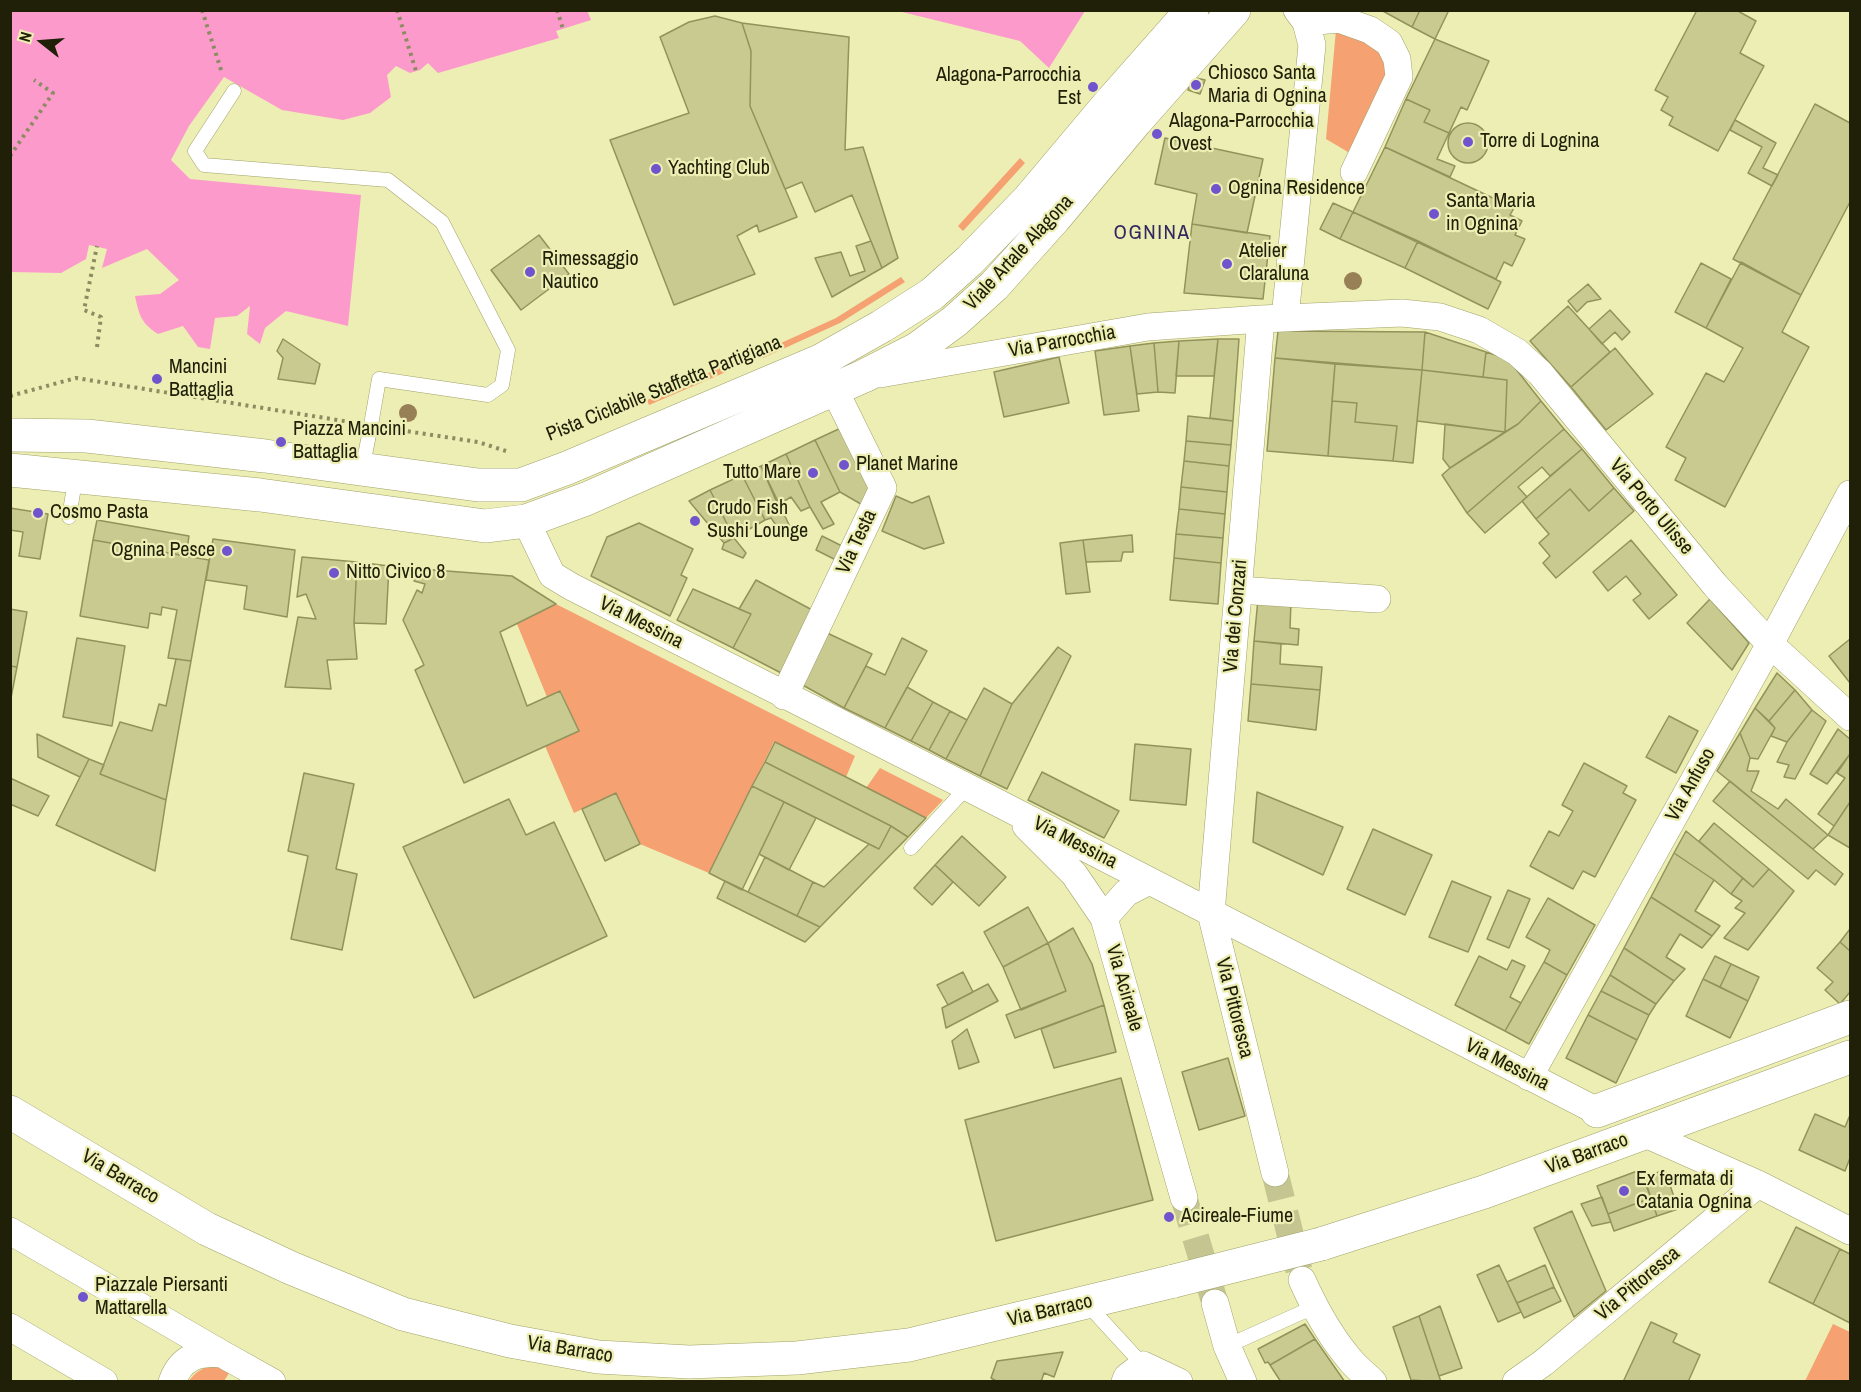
<!DOCTYPE html>
<style>
body{margin:0}
#map{position:relative;width:1861px;height:1392px;overflow:hidden;background:#edeeb3;font-family:"Archivo Narrow",sans-serif}
canvas{display:block}
.frame{position:absolute;inset:0;border:12px solid #202009;pointer-events:none}
.north{position:absolute;left:12px;top:12px;width:60px;height:60px;-webkit-text-stroke:4px #edeeb3;paint-order:stroke;rotate:287deg;font-size:16px;font-weight:700;line-height:24px;text-align:center;color:#202009}
.north::after{content:'';display:block;margin:auto;width:21px;height:27px;background:#202009;clip-path:polygon(50% 0,100% 100%,50% 72%,0 100%)}
</style>
<div id="map">
<canvas width="1861" height="1392"></canvas>
<div class="frame"></div>
<div class="north">N</div>
</div>
<script>
const g = document.querySelector('canvas').getContext('2d');
g.lineJoin = 'round';
function paint(path, color) { g.fillStyle = color; g.fill(path, 'evenodd'); }
function stroke(path, color, width, dash) { g.strokeStyle = color; g.lineWidth = width; g.lineCap = dash ? 'butt' : 'round'; g.setLineDash(dash || []); g.stroke(path); }
function label(font, color, halo, rows, align = 'center') {
  g.font = font + ' "Archivo Narrow",sans-serif'; g.lineWidth = 4.5; g.setLineDash([]); g.textBaseline = 'middle'; g.strokeStyle = halo; g.fillStyle = color; for (const [text, x, y, turn = 0] of rows) {
    g.save(); g.translate(x, y); g.rotate((+turn || 0) * Math.PI / 180); g.textAlign = isNaN(turn) ? turn : align; if (halo) g.strokeText(text, 0, 0); g.fillText(text, 0, 0); g.restore();
  }
}
paint(new Path2D(`
 M1336 30 1366 41 1381 55 1388 79 1353 155 1326 139Z
 M1020 158 1025 163 963 231 958 226Z
 M901 277 905 282 840 323 763 358 759 353 836 318Z
 M731 363 733 369 649 405 647 400Z
 M556 604 855 756 846 777 774 742 709 873 640 844 616 793 574 813 545 746 578 730 561 691 547 697 517 624Z
 M880 768 943 800 926 818 866 788Z
 M1833 1324 1850 1332V1381H1805Z
 M217 1365 231 1370 224 1381 188 1382C196 1371 203 1367 217 1365Z`), '#f5a172');
paint(new Path2D(`
 M11 10H587L591 20 556 31 559 38 438 73 428 63 420 70 410 73 396 66 387 75 391 97 370 113 343 120 282 110 224 77 189 126 171 160 190 179 361 195 348 326 286 311 265 328 260 344 247 334 250 306 237 316 215 318 210 349 198 347 183 326 158 334C141 323 139 315 135 296L160 294 179 280 147 249 102 268 107 249 89 245 86 259 61 273 11 272Z
 M898 11H1085L1049 68 1020 41Z`), '#fd9acc');
const building = new Path2D(`
 M1381 10H1420L1412 27Z
 M1420 10H1449L1435 39 1412 27Z
 M1697 10H1736L1756 21 1740 53 1764 66 1718 151 1669 125 1673 117 1661 110 1668 97 1655 90Z
 M715 16 742 23 751 51 750 106 797 217 759 232 757 225 737 236 755 274 674 305 610 140 689 113 660 37 689 22Z
 M742 23 849 37 845 150 863 147 898 258 882 268 852 195 815 212 802 182 785 189 750 106 751 51Z
 M1435 39 1489 61 1467 110 1461 107 1449 133 1424 122 1430 110 1406 99Z
 M1192 77 1205 80 1200 94 1188 90Z
 M1406 99 1430 110 1424 122 1449 133 1437 159 1455 166 1450 177 1385 147Z
 M1815 104 1850 123V202L1801 295 1733 259Z
 M1735 120 1776 143 1763 168 1778 175 1772 186 1748 173 1762 147 1730 130Z
 M1448 143a20 20 0 1 1 40 0a20 20 0 1 1-40 0Z
 M1165 138 1263 159 1247 233 1192 224 1197 194 1155 184Z
 M1385 147 1514 208 1510 215 1522 221 1515 235 1525 239 1512 266 1504 262 1496 279 1353 212Z
 M1333 203 1353 212 1340 239 1320 229Z
 M1353 212 1418 241 1405 268 1340 239Z
 M1192 224 1270 236 1263 299 1184 293Z
 M539 235 569 274 521 310 491 270Z
 M871 241 882 268 832 297 815 258 841 252 850 276 865 271 856 246Z
 M1418 241 1501 282 1488 309 1405 268Z
 M1741 262 1801 295 1782 332 1809 347 1725 507 1675 480 1686 458 1666 447 1706 373 1724 382 1743 348 1706 328Z
 M1701 263 1731 279 1706 328 1675 312Z
 M1588 284 1601 299 1587 302 1577 312 1568 301Z
 M1568 306 1610 352 1571 387 1530 341Z
 M1610 310 1630 332 1622 340 1615 332 1602 344 1589 329Z
 M1278 331 1425 332 1422 370 1275 358Z
 M1425 332 1486 352 1483 377 1422 370Z
 M283 339 320 364 315 384 278 379 283 358 277 351Z
 M1218 339 1214 376H1176L1179 341Z
 M1218 339H1239L1233 421 1210 418Z
 M1179 341 1175 393 1158 392 1154 343Z
 M1154 343 1158 392 1137 394 1130 346Z
 M1130 346 1139 411 1104 415 1095 351Z
 M1615 348 1653 394 1606 430 1571 387Z
 M1486 352 1508 359 1541 401 1518 424 1505 432 1507 380 1483 377Z
 M1059 357 1069 403 1004 417 994 372Z
 M1275 358 1335 364 1328 456 1267 451Z
 M1335 364 1422 370 1413 463 1393 461 1397 426 1355 422 1357 403 1332 401Z
 M1422 370 1507 380 1505 432 1417 421Z
 M1332 401 1357 403 1355 422 1397 426 1393 461 1328 456Z
 M1541 401 1564 429 1467 513 1442 475 1450 468 1518 424Z
 M1188 416 1233 421 1231 445 1186 441Z
 M1445 424 1505 432 1450 468 1443 459Z
 M843 427 874 490 866 507 840 492 815 440Z
 M1564 429 1582 449 1550 476 1542 467 1518 487 1527 497 1485 533 1467 513Z
 M815 440 840 492 821 502 834 524 823 529 810 507 786 454Z
 M1186 441 1231 445 1229 466 1184 461Z
 M1582 449 1614 488 1589 511 1570 489 1536 519 1522 501Z
 M786 454 810 507 801 511 791 497 778 505 761 466Z
 M1184 461 1229 466 1227 492 1181 487Z
 M761 466 793 533 784 537 771 518 765 520 742 475Z
 M742 475 765 520 734 538 710 490Z
 M1181 487 1227 492 1225 514 1179 509Z
 M1614 488 1634 511 1556 578 1543 563 1550 556 1539 543 1549 534 1536 519 1570 489 1589 511Z
 M710 490 734 538 724 543 689 501Z
 M896 496 912 503 929 496 944 543 924 549 882 531Z
 M10 508 48 514 40 559 19 556 23 532 10 530Z
 M1179 509 1225 514 1223 538 1176 534Z
 M97 520 189 536 186 556 93 540Z
 M639 523 693 549 681 575 687 578 670 616 591 576 607 537Z
 M1176 534 1223 538 1221 563 1174 558Z
 M1132 535 1133 552H1123L1121 561 1086 562 1083 540Z
 M822 536 846 548 840 562 816 550Z
 M734 538 746 553 743 558 722 549 724 543Z
 M213 539 295 550 287 617 244 609 247 586 206 580Z
 M93 540 209 560 191 661 168 658 177 610 162 607 161 615 150 613 148 628 80 616Z
 M1083 540 1090 592 1066 594 1060 543Z
 M1631 540 1677 595 1649 619 1633 600 1641 594 1626 576 1608 591 1593 572Z
 M302 557 357 562 354 623 357 659 327 660 331 689 285 687 298 617 316 619 306 594 297 597Z
 M1174 558 1221 563 1218 604 1170 600Z
 M357 562 389 566 386 624 354 623Z
 M421 569 512 576 556 604 500 632 527 706 560 691 579 731 464 783 415 670 424 665 403 620 417 590 422 593 425 584 414 581Z
 M756 580 816 612 783 674 733 648 751 614 739 609Z
 M693 589 751 614 733 648 677 620Z
 M1258 599 1291 602 1290 628 1299 629 1298 645 1254 641Z
 M1710 599 1749 643 1732 670 1687 623Z
 M10 609 27 612 17 667 10 666Z
 M825 632 872 654 844 708 799 683Z
 M77 638 125 646 112 726 63 717Z
 M902 638 927 651 885 728 844 708 866 666 885 675Z
 M1850 639V683L1829 656Z
 M1254 641 1281 644 1280 664 1322 667 1320 690 1251 684Z
 M1058 647 1071 656 1007 789 980 776 1012 704Z
 M176 659 191 661 166 800 100 774 120 722 152 731 159 704 166 706Z
 M10 666 17 667 10 703Z
 M1777 673 1795 690 1769 721 1755 708Z
 M1251 684 1320 690 1316 730 1248 721Z
 M907 687 933 702 911 741 885 728Z
 M984 688 1012 704 980 776 946 759Z
 M1795 690 1812 710 1787 742 1771 736 1775 728 1769 721Z
 M933 702 950 711 929 750 911 741Z
 M1755 708 1775 728 1758 759 1750 758 1740 733Z
 M1812 710 1826 721 1795 779 1784 777 1789 765 1777 762 1787 742Z
 M950 711 967 720 946 759 929 750Z
 M1669 716 1698 731 1676 773 1646 757Z
 M1838 729 1850 739V754L1827 784 1810 774Z
 M1740 733 1750 758 1747 771H1759L1751 791 1778 809 1786 799 1828 835 1813 849 1717 771Z
 M37 734 89 759 80 777 38 757Z
 M775 742 846 777 926 818 908 837 891 826 765 762Z
 M1135 744 1191 749 1186 805 1130 800Z
 M1850 754V802L1834 826 1818 814 1845 778 1837 773Z
 M89 759 104 765 100 774 166 800 155 871 56 825Z
 M765 762 891 826 879 849 752 786Z
 M1584 763 1627 786 1623 793 1636 800 1595 877 1583 871 1573 889 1530 866 1549 831 1559 836 1573 811 1562 805Z
 M1042 772 1119 811 1104 838 1028 800Z
 M304 773 354 784 336 869 357 874 342 950 291 939 308 856 288 851Z
 M10 778 49 796 38 816 10 804Z
 M1730 781 1843 874 1835 885 1816 870 1808 879 1713 801Z
 M752 786 784 802 742 890 709 873Z
 M1257 792 1343 827 1323 875 1253 842Z
 M616 793 640 844 605 861 582 809Z
 M509 799 526 835 554 822 607 936 474 998 403 847Z
 M784 802 816 818 789 870 759 854Z
 M1850 802V848L1828 835Z
 M1714 823 1769 869 1753 887 1699 841Z
 M891 826 908 837 820 927 797 916 813 882 824 887 869 844 879 849Z
 M1373 829 1432 855 1405 915 1347 889Z
 M1686 831 1743 878 1731 894 1714 880 1674 853Z
 M962 836 1006 877 979 906 935 865Z
 M1674 853 1714 880 1695 911 1720 926 1712 936 1651 897Z
 M765 857 813 882 797 916 748 892Z
 M935 865 953 882 932 905 914 888Z
 M1769 869 1794 891 1748 950 1724 938 1745 913 1735 908 1742 901 1731 894 1743 878 1753 887Z
 M725 881 748 892 820 927 805 942 717 898Z
 M1452 881 1491 897 1468 952 1429 937Z
 M1508 890 1530 899 1509 948 1487 939Z
 M1651 897 1712 936 1702 948 1680 934 1666 957 1685 969 1674 981 1624 948Z
 M1548 898 1595 925 1567 975 1544 962 1550 950 1526 937Z
 M1028 907 1048 943 1003 967 984 932Z
 M1073 928 1092 964 1104 1005 1015 1038 1006 1015 1066 991 1048 943Z
 M1850 929V951L1840 942Z
 M1840 942 1850 951V992L1840 1004 1825 990 1833 982 1817 968Z
 M1048 943 1066 991 1021 1010 1003 967Z
 M1624 948 1674 981 1656 1004 1610 975Z
 M1479 956 1507 970 1512 960 1525 966 1510 997 1521 1003 1505 1031 1455 1005Z
 M1715 956 1731 964 1720 987 1703 979Z
 M1544 962 1567 975 1529 1044 1505 1031Z
 M1731 964 1759 977 1748 1001 1720 987Z
 M963 972 973 992 948 1005 937 985Z
 M1610 975 1656 1004 1649 1015 1601 991Z
 M1703 979 1748 1001 1730 1038 1686 1016Z
 M988 984 998 1001 946 1028 942 1008Z
 M1601 991 1649 1015 1637 1040 1588 1015Z
 M1104 1005 1116 1052 1054 1068 1041 1029Z
 M1588 1015 1637 1040 1616 1083 1566 1058Z
 M967 1029 979 1062 959 1069 952 1041Z
 M1228 1058 1245 1116 1199 1130 1182 1072Z
 M1121 1078 1153 1200 996 1241 965 1120Z
 M1815 1114 1845 1127 1850 1115V1158L1845 1171 1799 1150Z
 M1640 1170 1651 1198 1608 1214 1597 1186Z
 M1665 1170 1678 1209 1657 1216 1644 1177Z
 M1602 1197 1611 1222 1592 1226 1581 1204Z
 M1651 1198 1657 1216 1614 1231 1608 1214Z
 M1572 1211 1606 1291 1574 1317 1534 1228Z
 M1796 1227 1840 1249 1813 1304 1769 1282Z
 M1840 1249 1850 1254V1323L1813 1304Z
 M1499 1265 1521 1312 1498 1322 1477 1275Z
 M1545 1265 1554 1287 1517 1303 1507 1282Z
 M1554 1287 1561 1301 1524 1318 1517 1303Z
 M1440 1306 1462 1368 1439 1376 1419 1316Z
 M1419 1316 1441 1382 1411 1380 1393 1327Z
 M1651 1322 1677 1334 1673 1342 1700 1355 1688 1382H1623Z
 M1305 1324 1315 1339 1270 1365 1268 1362 1265 1363 1258 1349Z
 M1315 1339 1345 1382H1281L1270 1365Z
 M1063 1352 1054 1377 1044 1373 1041 1382H998L991 1378 997 1361Z`);
paint(building, '#c9ca8f');
stroke(building, '#92935b', 1.5);
stroke(new Path2D(`
 M1275 1173 1299 1270
 M1184 1198 1215 1303`), '#c4c591', 27, [27, 14]);
const lane = new Path2D(`
 M234 91 195 151 204 165 388 180 442 222 508 350 502 385 488 395 379 379 371 425 362 470
 M69 517 76 475
 M911 848 967 787
 M1087 1304 1143 1365
 M1227 1346 1314 1307`);
const street = new Path2D(`
 M1306 22 1339 19 1370 30 1389 43 1397 59 1399 77 1354 172
 M1285 318 1312 45 1306 22 1297 10
 M1261 319 1211 913 1275 1173
 M880 374 1148 327 1261 319 1402 313 1440 317 1479 330 1517 352 1540 373 1715 585 1770 644 1850 717
 M526 521 552 575 572 587 967 787 1597 1111
 M1238 590 1377 599
 M784 696 883 488 834 389
 M1026 826 1074 874 1104 918 1184 1198
 M1104 918 1126 893 1149 881
 M1529 1077 1770 644 1850 494
 M1643 1133 1758 1184 1850 1231
 M10 1231 222 1354 272 1382
 M1302 1280C1315 1309 1331 1338 1352 1362 1358 1369 1366 1375 1373 1382
 M1215 1303 1227 1346 1243 1382
 M10 1327 104 1382
 M172 1382C181 1357 198 1352 222 1354
 M1125 1382 1127 1377 1143 1365 1179 1382
 M1516 1382 1543 1363 1758 1184`);
const secondary = new Path2D(`
 M1597 1111 1850 1017
 M10 1112 207 1229 291 1268 403 1314 510 1341 598 1357 689 1362 797 1358 909 1345 1174 1281
 M1321 1244 1484 1192 1850 1057`);
const primary = new Path2D(`
 M10 435 87 436 265 456 478 485H521L567 468 820 361 882 326 932 294 969 261 1029 199 1109 104 1192 10
 M10 470 260 495 485 526 526 521 586 499 864 376 917 349 955 321 994 286 1054 219 1136 121 1234 10`);
stroke(lane, '#a1a269', 15);
stroke(street, '#a1a269', 28);
stroke(secondary, '#a1a269', 34);
stroke(primary, '#a1a269', 34);
stroke(new Path2D(`
 M202 10 222 73
 M397 10 416 71
 M557 10 563 29
 M10 156 53 93 34 80
 M97 347 101 317 84 310 97 246
 M10 396 76 378 350 422
 M393 429 478 442 506 451`), '#8b8c62', 4, [3, 4.5]);
stroke(lane, '#fff', 14);
stroke(street, '#fff', 27);
stroke(secondary, '#fff', 33);
stroke(primary, '#fff', 33);
const secondaryBridge = new Path2D(`
 M1174 1281 1321 1244`);
stroke(secondaryBridge, '#a1a269', 34, []);
stroke(secondaryBridge, '#fff', 33);
g.fillStyle = '#988056';
for (const [x, y] of [
 [1353,281],
 [408,413]
]) { g.beginPath(); g.arc(x, y, 9, 0, 2 * Math.PI); g.fill(); }
for (const [x, y, r, color] of [
 [1196,85,6,"#6f54cd"],
 [1093,87,6,"#6f54cd"],
 [1157,134,6,"#6f54cd"],
 [1468,142,6,"#6f54cd"],
 [656,169,6,"#6f54cd"],
 [1216,189,6,"#6f54cd"],
 [1434,214,6,"#6f54cd"],
 [1227,264,6,"#6f54cd"],
 [530,272,6,"#6f54cd"],
 [157,379,6,"#6f54cd"],
 [281,442,6,"#6f54cd"],
 [844,465,6,"#6f54cd"],
 [813,473,6,"#6f54cd"],
 [38,513,6,"#6f54cd"],
 [695,521,6,"#6f54cd"],
 [227,551,6,"#6f54cd"],
 [334,573,6,"#6f54cd"],
 [1624,1191,6,"#6f54cd"],
 [1169,1217,6,"#6f54cd"],
 [83,1297,6,"#6f54cd"]
]) { const dot = new Path2D(); dot.arc(x, y, r, 0, 2 * Math.PI); g.fillStyle = color; g.fill(dot); stroke(dot, '#edeeb3', 2); }
label('20px', '#202009', '#edeeb3', [
 ["Chiosco Santa",1208,74],
 ["Maria di Ognina",1208,97],
 ["Alagona-Parrocchia",1081,76,"right"],
 ["Est",1081,99,"right"],
 ["Alagona-Parrocchia",1169,122],
 ["Ovest",1169,145],
 ["Torre di Lognina",1480,142],
 ["Yachting Club",668,169],
 ["Ognina Residence",1228,189],
 ["Santa Maria",1446,202],
 ["in Ognina",1446,225],
 ["Atelier",1239,252],
 ["Claraluna",1239,275],
 ["Rimessaggio",542,260],
 ["Nautico",542,283],
 ["Mancini",169,368],
 ["Battaglia",169,391],
 ["Piazza Mancini",293,430],
 ["Battaglia",293,453],
 ["Planet Marine",856,465],
 ["Tutto Mare",801,473,"right"],
 ["Crudo Fish",707,509],
 ["Sushi Lounge",707,532],
 ["Cosmo Pasta",50,513],
 ["Ognina Pesce",215,551,"right"],
 ["Nitto Civico 8",346,573],
 ["Ex fermata di",1636,1180],
 ["Catania Ognina",1636,1203],
 ["Acireale-Fiume",1181,1217],
 ["Piazzale Piersanti",95,1286],
 ["Mattarella",95,1309]
], 'left');
label('20px', '#202009', '#edeeb3', [
 ["Viale Artale Alagona",1019,253,-47],
 ["Via Parrocchia",1062,342,-10],
 ["Pista Ciclabile Staffetta Partigiana",664,389,-22],
 ["Via Porto Ulisse",1651,507,50],
 ["Via Testa",857,542,-65],
 ["Via dei Conzari",1236,616,-85],
 ["Via Messina",641,623,27],
 ["Via Anfuso",1691,785,-61],
 ["Via Messina",1075,843,27],
 ["Via Acireale",1124,988,74],
 ["Via Pittoresca",1234,1008,76],
 ["Via Messina",1507,1065,27],
 ["Via Barraco",1587,1154,-20],
 ["Via Barraco",120,1177,31],
 ["Via Pittoresca",1638,1284,-40],
 ["Via Barraco",1050,1311,-13],
 ["Via Barraco",570,1350,9]
]);
g.letterSpacing = '1.5px';
label('21px', '#332762', '#edeeb3', [
 ["OGNINA",1152,233]
]);
g.letterSpacing = '0px';
</script>
